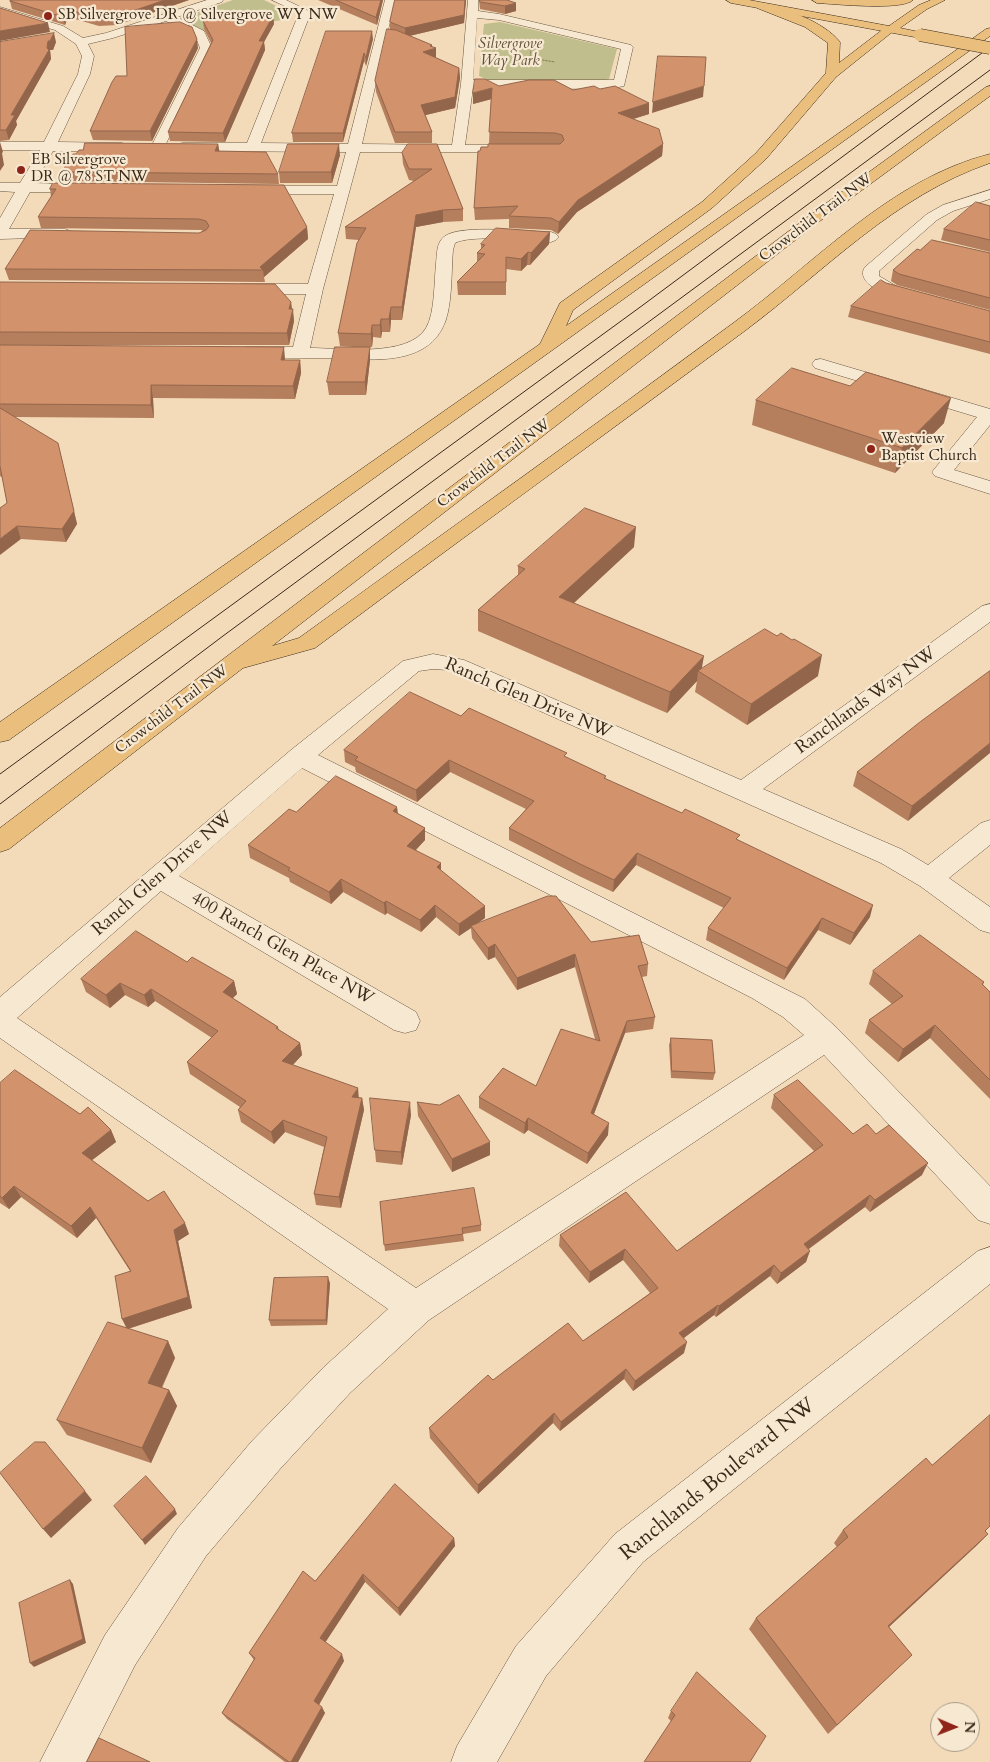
<!DOCTYPE html>
<style>
body{margin:0}
#map{position:relative;width:990px;height:1762px;overflow:hidden;background:#f3dbba;font-family:Cardo,serif}
canvas{display:block}
.north{position:absolute;left:930px;top:1702px;width:50px;height:50px;box-sizing:border-box;background:#f7e8d2;border:1px solid #ab9c88;border-radius:50%;rotate:91deg;font-size:14px;font-weight:700;line-height:20px;text-align:center;color:#3a2a19}
.north::after{content:'';display:block;margin:auto;width:18px;height:22px;background:#8f2418;clip-path:polygon(50% 0,100% 100%,50% 72%,0 100%)}
</style>
<div id="map">
<canvas width="990" height="1762"></canvas>
<div class="north">N</div>
</div>
<script>
const g = document.querySelector('canvas').getContext('2d');
g.lineJoin = 'round';
function paint(path, color) { g.fillStyle = color; g.fill(path, 'evenodd'); }
function stroke(path, color, width, dash) { g.strokeStyle = color; g.lineWidth = width; g.lineCap = dash ? 'butt' : 'round'; g.setLineDash(dash || []); g.stroke(path); }
function label(font, color, halo, rows, align = 'center') {
  g.font = font + ' Cardo,serif'; g.lineWidth = 4.5; g.setLineDash([]); g.textBaseline = 'middle'; g.strokeStyle = halo; g.fillStyle = color; for (const [text, x, y, turn = 0] of rows) {
    g.save(); g.translate(x, y); g.rotate((+turn || 0) * Math.PI / 180); g.textAlign = isNaN(turn) ? turn : align; if (halo) g.strokeText(text, 0, 0); g.fillText(text, 0, 0); g.restore();
  }
}
paint(new Path2D(`
 M233 0H264L291 13 288 19 205 32 178 19Z
 M500 22 617 49 609 79 601 82H493L479 76 484 24Z`), '#c0be8c');
const minor = new Path2D(`
 M207 0H223L222 2 177 17 204 31 212 48 163 150 158 151 151 147 200 48 195 35 166 21 113 38 88 44 94 56 90 74 58 142 122 143 129 147 122 151H53L35 183 86 185 91 186 93 189 91 192 86 193 30 192 9 229H65L70 231 73 234 70 237 0 239V218L15 192 0 191V183H20L40 150H0V142H44L78 74 82 56 76 44 55 30 0 14V7L63 26 83 38 106 33Z
 M272 0H286L311 12 261 143 348 144 385 0H395L362 144 452 145 461 84 468 0H478V11L499 14 631 45 633 47 624 86 608 89 473 88 465 145H516L523 149 521 152H360L323 289 310 348C340 348 408 358 426 328 435 313 434 282 436 264 437 255 436 242 445 236 462 224 528 232 551 232L556 234 559 237 556 240 551 242C529 241 472 234 455 243L453 250C451 272 453 310 442 329 421 368 364 359 327 358 300 358 274 358 247 357L241 356 238 352 241 348 247 347H293L306 294H241L235 292 233 289 235 286 241 284H308L334 194H249L244 193 242 190 244 187 249 186H337L346 152 182 151 175 147 182 143H247L299 13ZM477 18 499 20 621 49 614 80H473Z
 M990 190V199L953 211 937 220 879 271V276L896 286 917 293 919 296 917 299C903 303 852 286 865 267L927 214 943 205Z
 M821 359 990 409V425L954 470 990 481V494L935 476 932 472 977 417 815 368 812 364 815 360Z
 M990 604V622L763 789 901 849 928 865 981 823 990 820V845L949 878 990 907V933L980 930 920 886 881 863 448 670 433 669 419 671 318 755 805 999 837 1028 990 1186V1224L978 1220 824 1055 429 1320 350 1393 280 1469 206 1556 135 1665 86 1762H40L105 1635 178 1528 252 1441 324 1367 388 1309 0 1038V997L291 750 403 661 433 654 464 660 741 780 982 606ZM302 768 752 998 783 1017 804 1035 416 1288 17 1018 161 891 394 1030 405 1033 416 1030 420 1021 416 1012 179 876Z
 M990 1247V1284L643 1562 546 1676 497 1762H451L457 1746 516 1646 615 1534 978 1251Z`);
const major = new Path2D(`
 M726 0H749L889 26 919 5 931 0H945L927 9 900 28 924 33 926 35 920 38 731 3Z
 M812 0H913C902 11 835 4 817 3Z`);
const highway = new Path2D(`
 M761 3C786 9 823 21 840 42L839 63 886 27 890 26 896 29 836 77 766 159 712 208 573 310 566 326 986 29 990 28V36L9 740 0 742V722L540 344 560 303 702 202 756 153 826 73 828 43 805 27 757 8 756 6Z
 M990 86V96L820 221 272 646 299 638C445 532 592 428 736 321 816 262 891 179 990 154V163C894 196 826 270 746 330 603 436 458 541 315 648L243 668 9 849 0 852V828L810 215 986 87Z`);
stroke(minor, '#685641', 1);
stroke(major, '#3a2a19', 1);
stroke(highway, '#3a2a19', 1);
stroke(new Path2D(`
 M491 40 531 50 530 58 522 63
 M530 58 555 62`), '#3a2a19', 1, [0.5, 1]);
paint(minor, '#f7e8d2');
paint(major, '#eabe7d');
paint(highway, '#eabe7d');
stroke(new Path2D(`
 M0 774 643 305 990 47
 M0 804 223 636 990 70`), '#3a2a19', 1);
const majorBridge = new Path2D(`
 M920 35 990 48`);
stroke(majorBridge, '#3a2a19', 13, []);
stroke(majorBridge, '#eabe7d', 12);
paint(new Path2D(`
 M13 0H189L117 25 99 26 68 17 65 25 12 9 10 1Z
 M318 0H383L377 25Z
 M395 0H466L464 23 409 36 432 46 436 58 459 68 460 78 455 108 425 115 432 132V143H395L376 92 375 81 390 30V22Z
 M479 0H507L516 11 505 14 480 9Z
 M273 16 274 24 264 42 265 50 225 142 170 141 168 132 211 43 204 29 203 21Z
 M373 39 366 66 364 61 343 142H293L292 133Z
 M0 42H56L53 50H50L51 59 16 121 17 125 9 140 0 141Z
 M198 48 152 141 93 140 90 131 127 76Z
 M499 86 573 90 649 114 633 119 663 144 662 156 577 212 558 234 551 230 509 228V219L475 220 474 208 480 151 488 147 489 143 491 99 473 104Z
 M218 144 219 151 278 174 279 184 64 181 62 172Z
 M437 144 463 209V221L443 222 416 227 402 320H391L390 332H382L381 338 373 337 372 347H370V360L366 395H329L327 382 354 347 340 346 338 333 359 240 346 239 345 227 414 181 409 180 403 164 402 153Z
 M340 155 332 183H280L279 172Z
 M53 183 307 227 308 239 264 277 265 282 9 280 5 269 199 233 203 231 201 230 41 228 38 217 51 197 50 189Z
 M990 206V252L941 240 944 229Z
 M550 232 549 244 530 265H527L521 271 506 269V295H458L457 282 477 262V253L481 249V244Z
 M920 250 990 253V310L897 285 891 281 893 270Z
 M0 282 291 302 294 321 289 345H0Z
 M886 283 990 311V354L848 317 851 306Z
 M0 345 285 359V360H300L301 373 295 399 153 398 154 418 15 417 61 456 77 524 66 542 21 539 7 503 3 478 0 476Z
 M756 400 944 423 895 473 752 425Z
 M634 547 573 603 702 669 818 676 747 725 695 692 697 681 667 713 478 631V610L518 576V566Z
 M990 671 908 821 853 786 857 772Z
 M461 716 567 758 606 776 605 779 738 840 870 917 850 945 818 930 784 980 706 940 708 928 724 908 636 865 613 892 579 876 509 840V828L526 809 450 772 417 802 356 772 355 767 345 762 344 750Z
 M397 807 398 814 425 828V840L416 850 441 870 485 918 476 924 591 942 648 964 647 976 642 977 655 1017 653 1029 625 1033 594 1114 608 1135 587 1164 528 1130 524 1134 479 1108V1097L536 1086 595 1039 575 967 517 990 495 957 488 960 472 938 471 928 459 936 436 917 421 932 387 913 385 915 343 892 331 904 290 882 289 878 250 858 248 845 296 812Z
 M187 962 234 981 237 994 232 998 278 1027 279 1030 300 1043 302 1055 293 1065 359 1098H362L364 1110 341 1208 316 1205 314 1194 324 1147 285 1132 274 1144 241 1122 238 1110 240 1107 190 1074 187 1062 212 1038 155 1001 148 1007 125 995 110 1008 86 992 81 979Z
 M873 971 984 982 983 985 990 992V1099L930 1038 898 1062 865 1033 869 1020 892 1004 869 984Z
 M671 1038 715 1073 713 1080 671 1078 669 1045Z
 M0 1083 80 1114 111 1130 116 1142 92 1160 189 1234 178 1241 192 1308 128 1329 168 1341 175 1358 162 1388 169 1390 177 1406 151 1463 67 1435 57 1420 127 1328 130 1271 96 1218 77 1238 21 1197 9 1209 0 1203Z
 M774 1095 853 1134H876L922 1175 870 1212 865 1207 809 1249 806 1262 777 1284 770 1276 716 1317 714 1315 684 1338V1353L633 1391 624 1379 560 1431 553 1423 478 1494 430 1438 429 1428 493 1380 583 1341 650 1293 623 1260 589 1283 559 1246 560 1235 677 1251 814 1151 771 1108Z
 M417 1102 490 1155 452 1172 418 1116Z
 M411 1115 402 1165 376 1162 375 1150Z
 M380 1202 481 1225V1231L463 1234 464 1241 385 1251Z
 M330 1283 327 1325 271 1326 269 1320Z
 M932 1465 988 1534 975 1547 889 1627 912 1655 828 1734 749 1629 756 1618 837 1547 834 1543 843 1530Z
 M454 1538 455 1546 400 1616 365 1582 325 1642 344 1661 319 1705 325 1713 298 1762H285L227 1719 222 1713 254 1660 249 1653 315 1581Z
 M671 1711 750 1762 671 1721 668 1718Z`), '#b57e5d');
paint(new Path2D(`
 M165 0H189L117 25 115 17Z
 M381 0H383L377 25 376 17Z
 M465 0H466L464 23 405 37V28Z
 M516 3V11L505 14V6Z
 M67 9 68 17 65 25 63 17Z
 M273 16 274 24 264 42 265 50 225 142 223 133 259 41Z
 M48 23 50 32 0 41V31Z
 M372 31 373 39 366 66V58Z
 M54 33 56 42 53 50H50L51 59 16 121 17 125 9 140 6 130 11 115 47 48 48 41Z
 M197 39 198 48 152 141 150 131Z
 M432 45V49L436 48V59L423 52 430 46Z
 M364 53V61L343 142V133Z
 M459 68 460 78 455 108 422 116 421 105Z
 M704 86 703 97 652 113 653 102Z
 M492 88V99L473 104V93Z
 M649 103V114L617 124 618 113Z
 M0 142 3 152 2 153 4 165 0 171Z
 M218 144 220 154 215 151Z
 M339 144 340 155 332 183 331 172Z
 M663 144 662 156 577 212 558 234 559 222 578 200Z
 M443 210V222L416 227 402 320V307L416 215Z
 M307 227 308 239 264 277 263 270 260 267Z
 M550 232 549 244 530 265 531 253Z
 M528 252 527 265 521 271V259Z
 M291 302 292 314 293 309 294 321 289 345 287 333 289 309Z
 M391 307V320L390 332 389 319Z
 M381 319 382 332 381 338 380 325Z
 M372 325 373 337 372 347 371 334Z
 M284 347 285 359 282 373 281 360Z
 M370 347V360L366 395 365 382Z
 M300 360 301 373 295 399 293 386Z
 M151 385 153 398 154 418 151 405Z
 M951 398 944 423 895 473 902 448Z
 M58 443 77 524 66 542 62 529Z
 M17 526 21 539 0 555V539Z
 M636 527 634 547 558 618 559 597Z
 M822 655 818 676 747 725 751 704Z
 M704 656 701 673 698 671 697 681 667 713 670 692Z
 M990 743V753L908 821 912 806Z
 M449 760 450 772 417 802 416 790Z
 M397 807 398 819 393 811Z
 M425 828V840L408 858 407 846Z
 M637 853 636 865 613 892 614 880Z
 M441 863V875L437 867Z
 M341 879 343 892 331 904 329 892Z
 M386 901 387 913 385 915 384 903Z
 M435 905 436 917 421 932 420 920Z
 M873 905 870 917 850 945 854 933Z
 M485 906V918L472 927 471 926V928L459 936V924Z
 M822 918 818 930 784 980 787 968Z
 M495 944V957L488 960V948Z
 M575 954V967L517 990V978Z
 M234 981 237 994 226 1005 223 992Z
 M120 983 125 995 110 1008 106 995Z
 M151 989 155 1001 148 1007 144 995Z
 M627 1021 625 1033 590 1124 591 1113Z
 M935 1025 930 1038 898 1062 903 1049Z
 M300 1043 302 1055 285 1073 282 1061Z
 M358 1088 359 1100 352 1097Z
 M362 1098 364 1110 341 1208 339 1197Z
 M410 1102 411 1115 402 1165 401 1152Z
 M528 1118V1130L524 1134 525 1123Z
 M283 1120 285 1132 274 1144 271 1132Z
 M609 1123 608 1135 587 1164 588 1153Z
 M111 1130 116 1142 87 1164 82 1153Z
 M490 1142V1155L452 1172V1159Z
 M928 1163 922 1175 870 1212 875 1200Z
 M14 1186 21 1197 9 1209 2 1198Z
 M870 1195 865 1207 800 1255 804 1244Z
 M90 1207 96 1218 77 1238 71 1226Z
 M185 1223 189 1234 178 1241 192 1308 127 1329 122 1319 174 1230Z
 M625 1249 623 1260 589 1283 590 1272Z
 M810 1251 806 1262 777 1284 781 1273Z
 M774 1265 770 1276 716 1317 719 1306Z
 M328 1277 330 1283 327 1325 326 1320Z
 M718 1305 714 1315 677 1343 679 1333Z
 M168 1341 175 1358 156 1399 148 1383Z
 M687 1342 684 1353 633 1391 635 1381Z
 M626 1369 624 1379 560 1431 561 1422Z
 M169 1390 177 1406 151 1463 142 1448Z
 M554 1413 553 1423 478 1494V1485Z
 M85 1491 92 1500 51 1538 43 1529Z
 M175 1509 177 1514 145 1545 142 1540Z
 M988 1534 975 1547 878 1637 888 1626Z
 M454 1538 455 1546 400 1616 398 1608Z
 M363 1574 365 1582 323 1646 320 1638Z
 M70 1580 73 1584 86 1643 34 1667 30 1663Z
 M342 1654 344 1661 317 1708 314 1701Z
 M322 1707 325 1713 298 1762H291Z`), '#93664c');
const building = new Path2D(`
 M13 0H165L115 17 97 18 67 9 63 17 10 1Z
 M336 0H381L376 17Z
 M395 0H465L464 15 405 28 390 22Z
 M480 0H507L516 3 505 6 480 2Z
 M0 8 48 23 0 31Z
 M273 16 259 41H264L223 133 168 132 213 40 203 21Z
 M180 22 192 27 197 39 150 131H90L112 82 116 76H127L125 27Z
 M387 29 396 30 432 45 430 46 436 48 423 52 459 68 455 97 421 105 432 132H395L375 81Z
 M326 31H372L366 58 364 53 343 133H292Z
 M54 33 50 41H48L47 48 49 50 11 115H15L6 130H0V42Z
 M658 56 706 57 704 86 653 102Z
 M475 79H485L499 86 529 80H554L573 90 594 86 600 89 615 86 649 103 618 113 659 129 663 144 578 200 559 222 551 218 509 216 518 206 474 208 478 151H480L481 147H488V144H560L564 140 562 135 555 133 489 132 492 88 473 93Z
 M85 143 218 144 215 151 266 152 278 174 62 172 73 154H76L79 150H83Z
 M288 144H339L331 172H279Z
 M408 144H437L463 209 443 210 416 215 402 307H391L389 319H381L380 325H372L371 334 338 333 357 243 366 228 345 227 432 169H409L402 153Z
 M53 183 284 185 307 227 260 267 263 270 5 269 30 230 199 233 206 230 209 226 206 221 199 219 38 217 56 189H50Z
 M976 202 990 206V240L944 229Z
 M496 228 550 232 531 253 528 252 521 259 506 257V282H457L485 254 477 253 485 245 481 244Z
 M932 240 990 253V298L899 274 893 270 917 249 920 250Z
 M881 280 886 283 990 311V342L851 306Z
 M0 282 275 284 291 302 289 309H293L287 333 0 332Z
 M0 345 284 347 281 360H300L293 386 151 385V405L0 404Z
 M335 347H370L365 382H327Z
 M792 368 850 386 866 372 951 398 902 448 756 400Z
 M0 408 58 443 74 511 62 529 17 526 0 539V508L7 503 0 466Z
 M585 508 636 527 559 597 704 656 670 692 478 610 525 569 518 566Z
 M765 629 777 636 781 633 792 640 794 639 822 655 751 704 698 671Z
 M990 671V743L912 806 857 772 920 722Z
 M410 692 461 716 469 708 567 753 564 756 606 776 604 778 682 813 685 809 740 835 736 839 873 905 854 933 822 918 787 968 708 928 731 898 637 853 614 880 580 864 509 828 534 801 449 760 416 790 355 760 358 757 344 750Z
 M336 776 397 807 393 811 425 828 407 846 441 863 437 867 485 906 459 924 435 905 420 920 386 901 384 903 341 879 329 892 288 870 290 868 248 845 289 809 296 812Z
 M548 896H556L591 942 639 935 648 964 638 966 655 1017 627 1021 591 1113 609 1123 588 1153 528 1118 525 1123 479 1097 503 1068 536 1086 561 1029 600 1041 575 954 517 978 495 944 488 948 471 926Z
 M136 931 187 962 192 957 234 981 223 992 278 1027 276 1028 300 1043 282 1061 358 1088 352 1097 362 1098 339 1197 314 1194 327 1137 283 1120 271 1132 238 1110 246 1101 187 1062 218 1031 151 989 144 995 120 983 106 995 81 979Z
 M920 935 984 982 982 984 990 992V1080L935 1025 903 1049 869 1020 903 996 873 971Z
 M671 1038 712 1040 715 1073 672 1071Z
 M15 1070 80 1114 88 1107 111 1130 82 1153 148 1201 164 1191 185 1223 174 1230 188 1297 122 1319 115 1276 131 1271 90 1207 71 1226 14 1186 2 1198 0 1196V1083Z
 M798 1080 853 1134 867 1124 876 1134 889 1125 928 1163 875 1200 870 1195 804 1244 810 1251 781 1273 774 1265 719 1306 718 1305 679 1333 687 1342 635 1381 626 1369 561 1422 554 1413 478 1485 429 1428 488 1375 493 1380 568 1323 583 1341 658 1288 625 1249 590 1272 560 1235 626 1192 677 1251 823 1145 774 1095Z
 M459 1095 490 1142 452 1159 417 1102 439 1105Z
 M370 1098 410 1102 401 1152 375 1150Z
 M474 1188 481 1225 462 1228 463 1234 384 1245 380 1202Z
 M328 1277 326 1320H269L274 1278Z
 M108 1322 168 1341 148 1383 169 1390 142 1448 57 1420Z
 M990 1415V1526L985 1531 988 1534 888 1626 912 1655 837 1725 756 1618 848 1537 843 1530 926 1458 932 1465Z
 M35 1442H45L85 1491 43 1529 0 1473Z
 M146 1476 175 1509 142 1540 114 1506Z
 M395 1484 454 1538 398 1608 363 1574 320 1638 342 1654 314 1701 322 1707 291 1762H289L222 1713 255 1658 249 1653 303 1571 315 1581Z
 M70 1580 83 1639 30 1663 19 1603Z
 M697 1672 766 1736 750 1762H644L675 1715 671 1711Z
 M99 1738 150 1762H87Z`);
paint(building, '#d2926c');
stroke(building, '#93664c', 1);
for (const [x, y, r, color] of [
 [48,16,5,"#8f2418"],
 [21,170,5,"#8f2418"],
 [871,449,5,"#8f2418"]
]) { const dot = new Path2D(); dot.arc(x, y, r, 0, 2 * Math.PI); g.fillStyle = color; g.fill(dot); stroke(dot, '#f7e8d2', 2); }
label('15px', '#3a2a19', '#f7e8d2', [
 ["SB Silvergrove DR @ Silvergrove WY NW",58,16],
 ["EB Silvergrove",31,161],
 ["DR @ 78 ST NW",31,178],
 ["Westview",881,440],
 ["Baptist Church",881,457]
], 'left');
label('italic 15px', '#5c4f36', '#f7e8d2', [
 ["Silvergrove",510,45],
 ["Way Park",510,62]
]);
label('15px', '#3a2a19', '#f7e8d2', [
 ["Crowchild Trail NW",816,218,-37],
 ["Crowchild Trail NW",494,464,-37],
 ["Crowchild Trail NW",172,710,-37]
]);
label('18px', '#3a2a19', '#f7e8d2', [
 ["Ranch Glen Drive NW",528,699,23],
 ["Ranchlands Way NW",866,701,-36],
 ["Ranch Glen Drive NW",163,874,-41],
 ["400 Ranch Glen Place NW",282,949,30]
]);
label('21px', '#3a2a19', '#f7e8d2', [
 ["Ranchlands Boulevard NW",718,1480,-39]
]);
</script>
